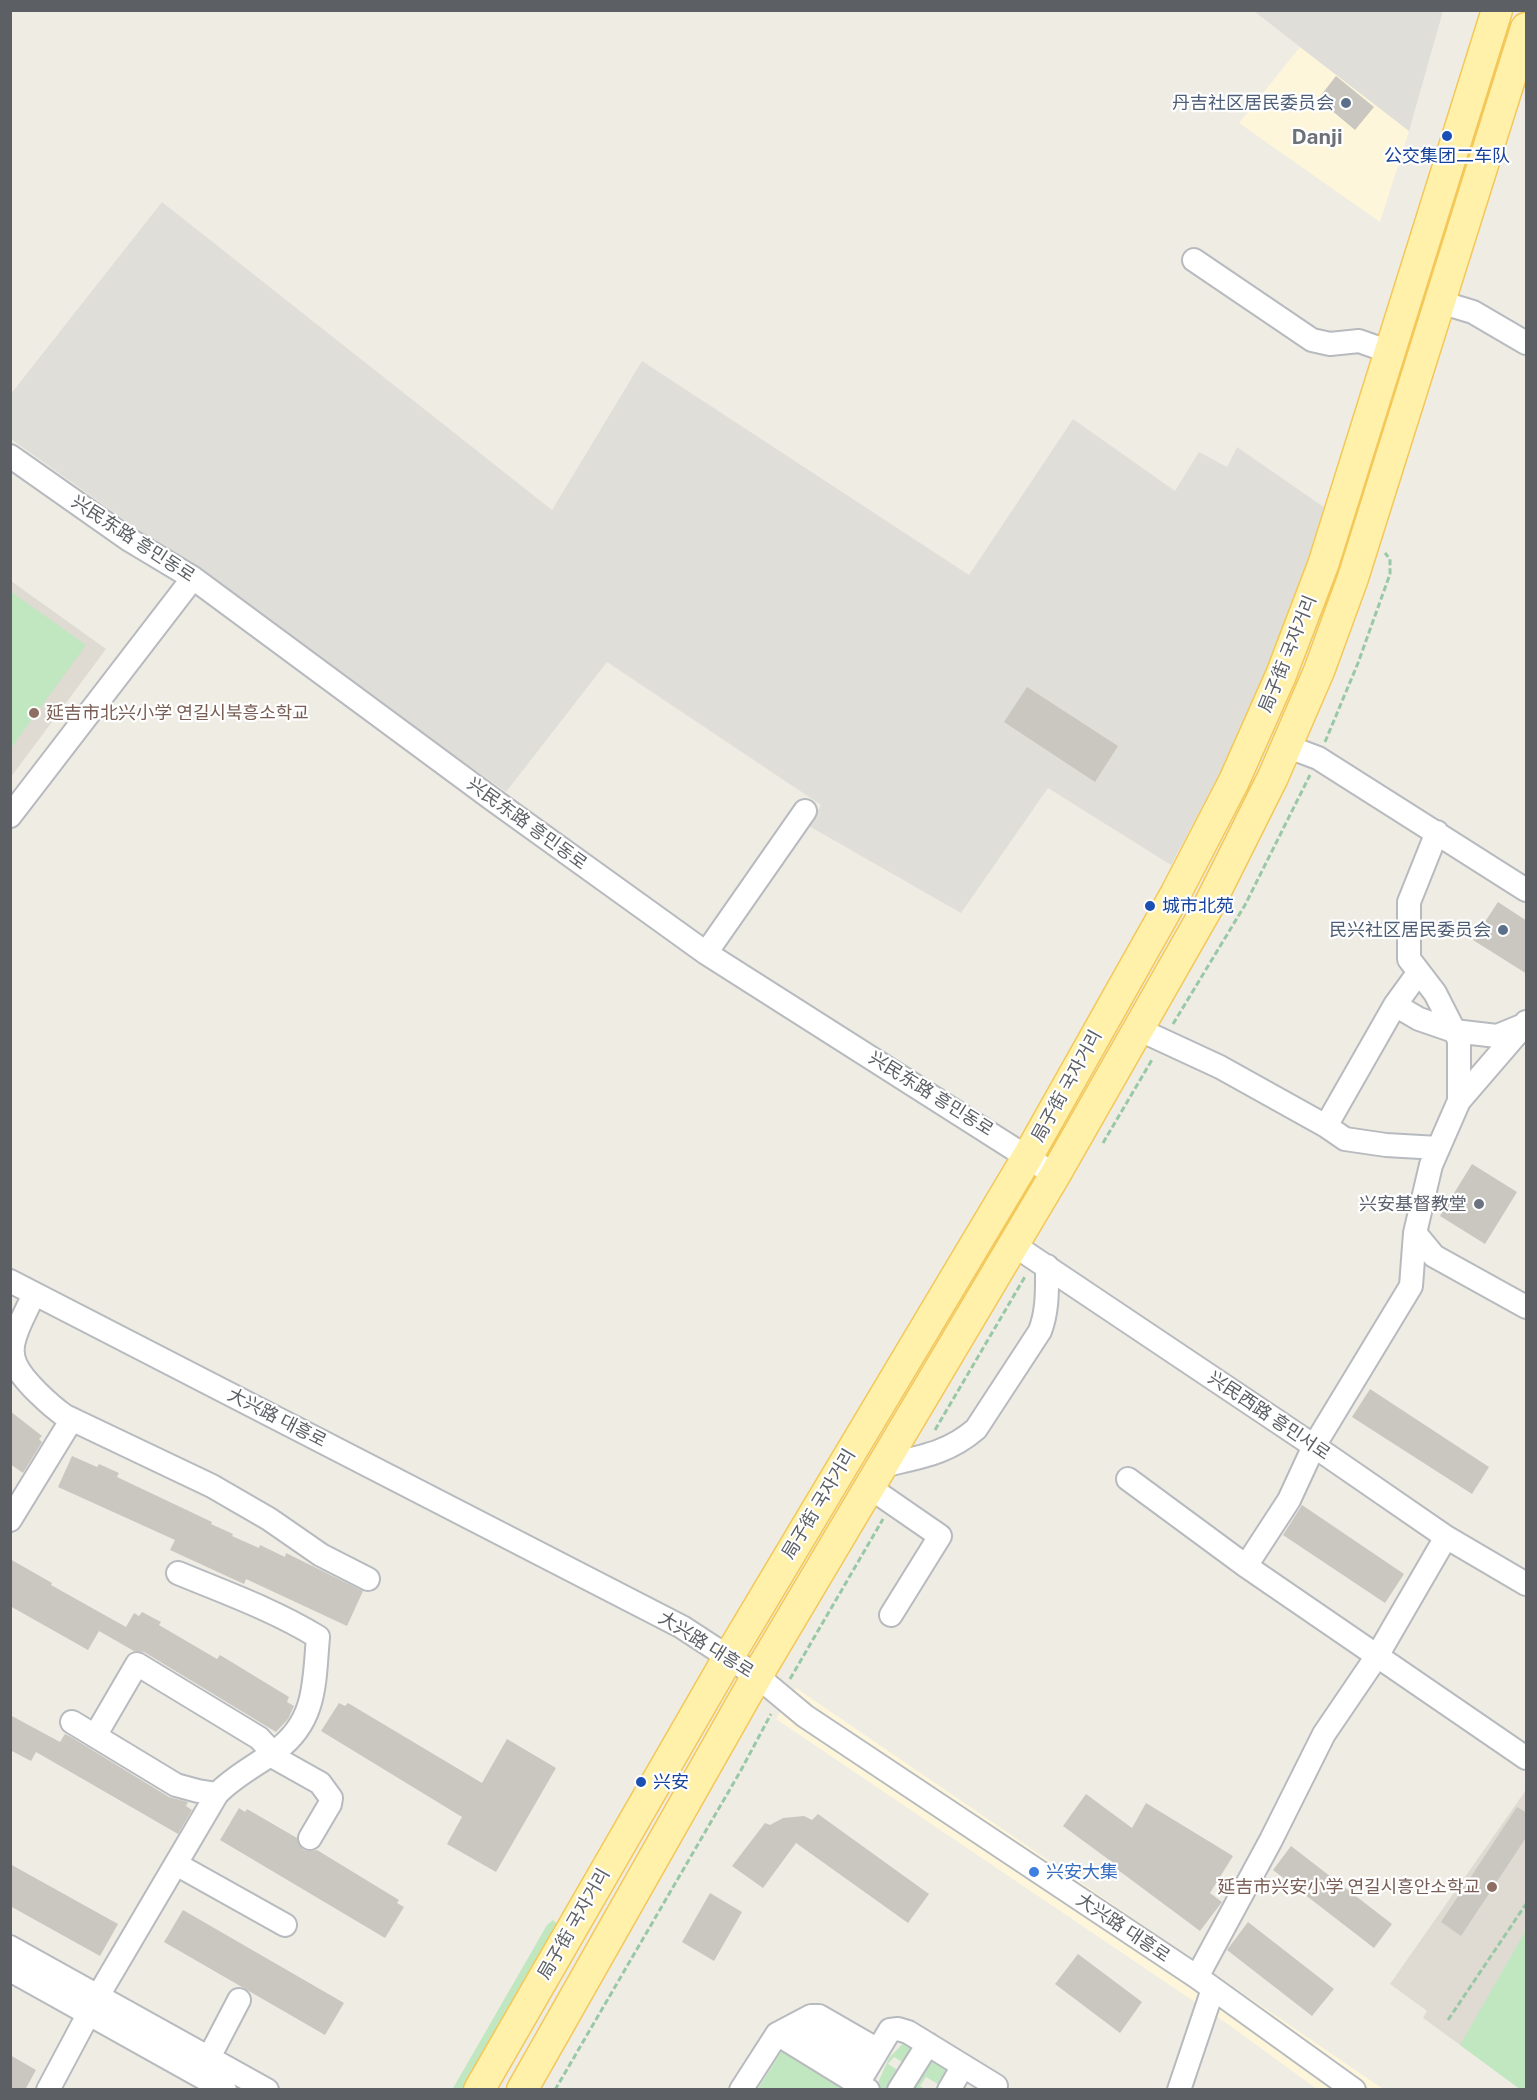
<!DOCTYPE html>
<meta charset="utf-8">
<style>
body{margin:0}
#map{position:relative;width:1537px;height:2100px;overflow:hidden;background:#efece4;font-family:"Public Sans",sans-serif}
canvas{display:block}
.frame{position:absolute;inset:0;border:12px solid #5c6065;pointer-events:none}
</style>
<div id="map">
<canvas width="1537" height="2100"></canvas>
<div class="frame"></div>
</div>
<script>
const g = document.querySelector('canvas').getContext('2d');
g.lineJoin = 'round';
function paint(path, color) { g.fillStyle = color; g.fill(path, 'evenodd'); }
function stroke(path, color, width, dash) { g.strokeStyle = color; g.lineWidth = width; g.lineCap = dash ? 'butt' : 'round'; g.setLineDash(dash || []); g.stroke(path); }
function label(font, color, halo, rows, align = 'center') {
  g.font = font + ' "Public Sans","Noto Sans SC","Noto Sans KR",sans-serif'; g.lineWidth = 4.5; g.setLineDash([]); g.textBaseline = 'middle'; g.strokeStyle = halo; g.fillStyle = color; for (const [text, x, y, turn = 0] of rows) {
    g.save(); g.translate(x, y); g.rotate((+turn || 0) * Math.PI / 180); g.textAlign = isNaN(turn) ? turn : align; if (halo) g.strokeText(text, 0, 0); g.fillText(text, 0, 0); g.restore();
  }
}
paint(new Path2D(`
 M1300 47 1409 131 1380 222 1239 123Z
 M796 1688 1383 2089H1317L1229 2025 776 1719Z`), '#fef6da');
paint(new Path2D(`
 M1254 11H1443L1409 131 1300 47Z
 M162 202 552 510 642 361 969 575 1073 419 1175 491 1199 452 1227 467 1237 447 1328 510 1268 669 1239 738 1171 865 1048 788 961 913 809 826 821 805 607 662 506 792 11 439 10 395Z`), '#e0ded9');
paint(new Path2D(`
 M11 581 106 649 11 777Z
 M1526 1790V2089H1521L1423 2018 1427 2011 1390 1984Z`), '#dfdbd2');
paint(new Path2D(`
 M10 591 86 645 11 748H10Z
 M553 1920 558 1925 556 1930 464 2089 452 2090 547 1925Z
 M1526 1930V2089L1521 2090 1460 2045Z
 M907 2039 916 2044 904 2063 894 2057 888 2064 899 2071 888 2089 876 2087 889 2058Z
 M783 2049 843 2081 838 2089 757 2090Z
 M933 2055 949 2065 938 2084 926 2077 920 2086 925 2089 913 2090Z`), '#c0e7c0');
paint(new Path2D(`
 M1336 76 1374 107 1355 130 1318 99Z
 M1027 687 1118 746 1095 782 1004 722Z
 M1498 902 1527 921V974L1473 940Z
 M1472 1164 1517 1192 1485 1244 1440 1216Z
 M1370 1389 1489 1467 1472 1494 1352 1417Z
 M10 1411 42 1436 39 1439 42 1442 23 1473 10 1464Z
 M72 1456 97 1467 99 1464 119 1473 117 1477 212 1522 211 1524 233 1534 232 1536 259 1548 260 1545 285 1557 286 1553 363 1591 347 1626 246 1579 244 1584 170 1550 175 1540 58 1487Z
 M1302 1505 1404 1574 1385 1603 1283 1535Z
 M10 1559 52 1583 51 1585 126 1627 134 1613 139 1616 142 1612 161 1622 159 1625 217 1659 220 1655 289 1697 287 1702 294 1706 288 1719 276 1732 144 1652 134 1651 99 1631 88 1650 10 1606Z
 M339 1703 345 1706 348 1703 482 1783 507 1739 556 1768 496 1872 447 1844 462 1817 321 1731Z
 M10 1715 60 1742 65 1734 71 1737 169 1797 188 1802 186 1806 192 1810 178 1834 36 1752 31 1761 10 1750Z
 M1086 1794 1132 1828 1146 1803 1233 1856 1210 1893 1222 1902 1200 1931 1114 1867 1116 1865 1063 1826Z
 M1517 1807 1527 1813V1836L1461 1936 1441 1922Z
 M239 1808 245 1812 247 1809 297 1838 299 1845 304 1850 310 1851 317 1850 399 1900 397 1903 404 1907 385 1938 220 1840Z
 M818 1814 929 1894 908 1923 796 1843 763 1888 732 1866 765 1823 770 1825 783 1818 804 1816 812 1820Z
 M1291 1846 1392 1924 1374 1948 1273 1870Z
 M10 1864 118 1924 100 1956 10 1906Z
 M710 1893 742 1912 714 1961 682 1942Z
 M183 1910 344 2003 325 2035 164 1942Z
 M1248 1922 1334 1989 1312 2016 1227 1950Z
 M1078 1954 1142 2002 1120 2033 1055 1984Z
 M10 2055 36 2070 25 2090H10Z`), '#cac7c1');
const minor = new Path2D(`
 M1194 260 1312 340 1330 344 1359 341 1390 352
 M1440 302 1473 312 1526 343
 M10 456 128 539 193 578 492 799 706 953 1055 1175
 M1286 746 1318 758 1526 890
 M10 816 193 578
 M1437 832 1409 902V959L1435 993 1459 1040V1101L1431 1165 1415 1233 1434 1256 1526 1307
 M706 953 805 811
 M1395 1005 1419 1019 1454 1031 1497 1036 1524 1025 1526 1022
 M1138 1029 1220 1067 1326 1126 1345 1139 1386 1145 1438 1148
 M1459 1101 1521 1029
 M1326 1126 1395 1005 1419 972
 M1014 1245 1314 1446 1446 1537 1526 1584
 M10 1281 682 1627 757 1676 805 1716 1197 1977 1354 2090
 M34 1294C28 1308 19 1323 15 1337 12 1346 12 1357 16 1365 23 1381 51 1406 65 1416L212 1486 269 1519 321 1555 368 1579
 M882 1466C919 1457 947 1454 976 1429L1040 1331C1048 1310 1047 1289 1047 1266
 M1128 1479 1246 1566 1526 1758
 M869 1487 940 1536 891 1615
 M10 1520 72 1419
 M1246 1566 1289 1500 1314 1446 1411 1286 1415 1233
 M72 1722 176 1785 198 1791 217 1794
 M95 1736 137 1664 259 1738 273 1753
 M270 1755 320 1783 331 1798 330 1804 310 1838
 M176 1864 285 1925
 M10 1947 267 2090
 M10 1970 225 2090
 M1197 1977 1271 1840 1324 1734 1377 1656 1446 1537
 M784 2033 805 2030 813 2033 869 2065
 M777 2034 811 2016H819L878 2050
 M203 2069 239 2000
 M48 2090 98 1996 217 1794C234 1776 257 1765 277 1750 317 1720 314 1681 318 1637 274 1610 226 1593 178 1573
 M741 2090 777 2034 868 2090
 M854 2090 890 2030 898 2029 908 2032 996 2086 993 2090
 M899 2090 928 2044
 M949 2090 963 2066
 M1179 2090 1213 1989`);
const major = new Path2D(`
 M479 2090 728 1658 1028 1156 1176 893 1234 781 1281 675 1323 565 1497 10
 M522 2090 757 1676 1055 1175 1209 905 1273 777 1319 671 1353 578 1526 28`);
stroke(minor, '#b7babe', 26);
stroke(major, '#f4c759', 33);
stroke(new Path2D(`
 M1325 742 1358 663 1390 574V559L1385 553
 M1173 1024 1245 905 1310 775
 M1103 1143 1153 1058
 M935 1430 1026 1275
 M790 1679 883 1519
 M1448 2020 1526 1904
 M555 2090 740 1772 771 1714`), '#99c8a6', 3, [6, 3]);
stroke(minor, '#fff', 22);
stroke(major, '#fff1a9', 30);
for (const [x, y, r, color] of [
 [1346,103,6,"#5c6f8a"],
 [1447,136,6,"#1a4fb4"],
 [34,713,6,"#8d6e63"],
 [1150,906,6,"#1a4fb4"],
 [1503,930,6,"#5c6f8a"],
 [1479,1204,6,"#6b7280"],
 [641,1782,6,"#1a4fb4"],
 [1034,1872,6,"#3f7fe0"],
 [1492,1887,6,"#8d6e63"]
]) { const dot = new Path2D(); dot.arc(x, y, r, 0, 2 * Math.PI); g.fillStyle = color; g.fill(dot); stroke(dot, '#fff', 2); }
label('18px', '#4e5e75', '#fff', [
 ["丹吉社区居民委员会",1334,103],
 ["民兴社区居民委员会",1491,930]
], 'right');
label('18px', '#164399', '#fff', [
 ["公交集团二车队",1447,156,"center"],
 ["城市北苑",1162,906],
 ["兴安",653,1782]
], 'left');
label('18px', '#5c6065', '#fff', [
 ["兴民东路 흥민동로",133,539,33],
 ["局子街 국자거리",1288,654,-68],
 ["兴民东路 흥민동로",527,824,36],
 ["局子街 국자거리",1067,1086,-61],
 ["兴民东路 흥민동로",931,1094,32],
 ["兴民西路 흥민서로",1269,1416,34],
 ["大兴路 대흥로",277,1418,27],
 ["局子街 국자거리",819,1504,-59],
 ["大兴路 대흥로",706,1645,32],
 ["局子街 국자거리",574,1924,-60],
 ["大兴路 대흥로",1123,1928,34]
]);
label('18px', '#785e54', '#fff', [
 ["延吉市北兴小学 연길시북흥소학교",46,713],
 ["延吉市兴安小学 연길시흥안소학교",1480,1887,"right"]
], 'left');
label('18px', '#5b616d', '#fff', [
 ["兴安基督教堂",1467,1204]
], 'right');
label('18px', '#366cbe', '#fff', [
 ["兴安大集",1046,1872]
], 'left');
label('bold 21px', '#6d7277', '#fff', [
 ["Danji",1317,138]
]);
</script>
